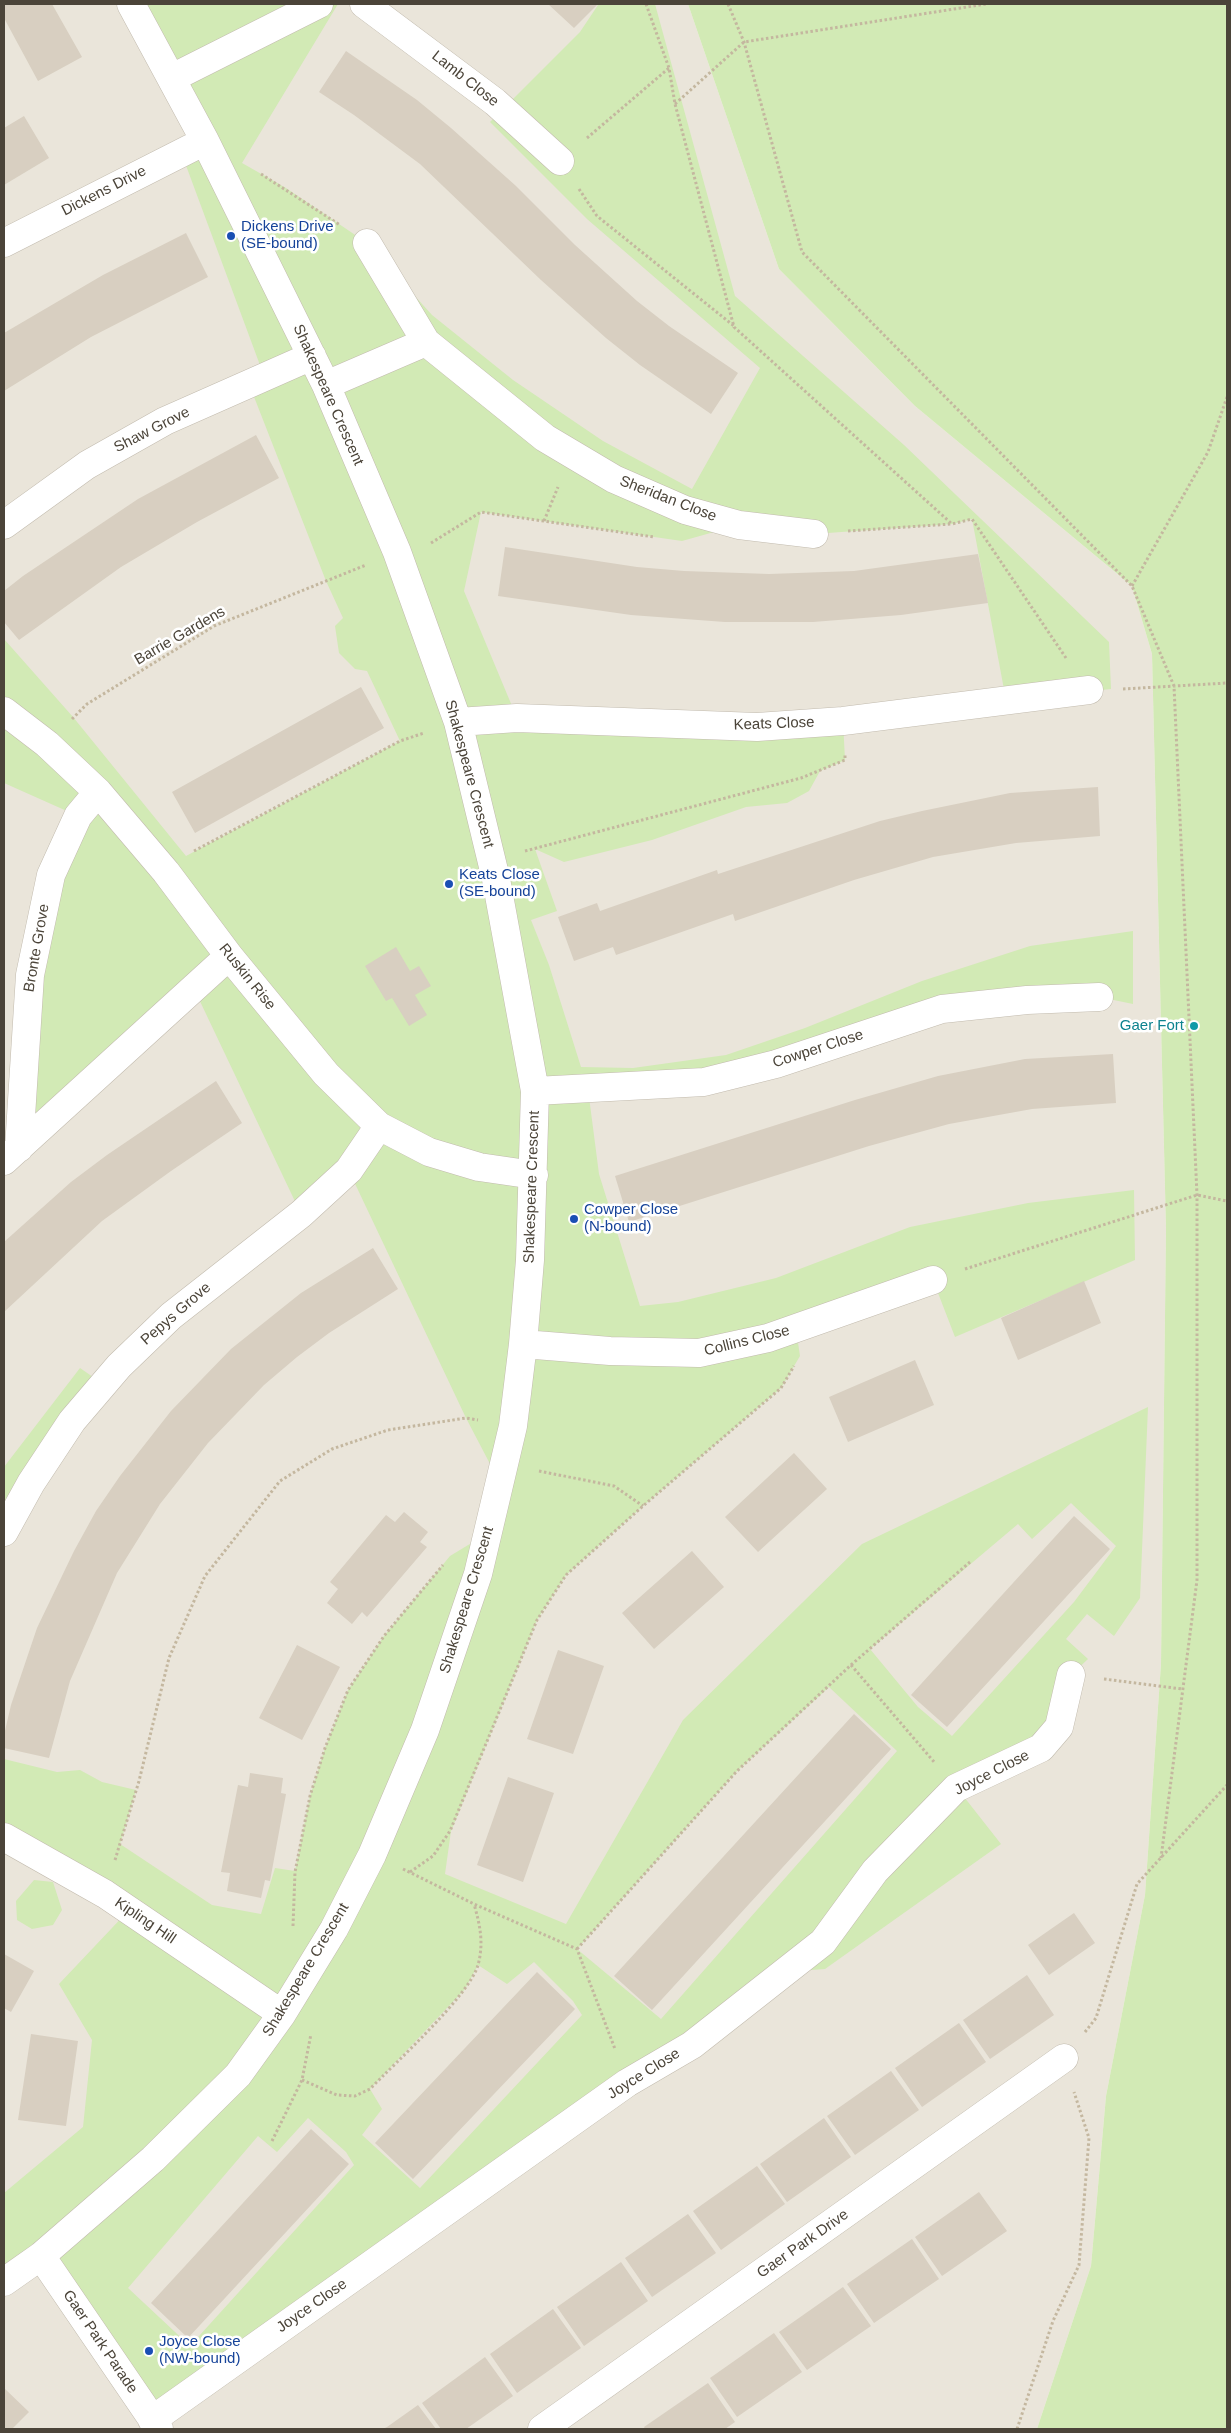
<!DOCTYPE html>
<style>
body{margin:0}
#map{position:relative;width:1231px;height:2433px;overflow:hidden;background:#f6f3ec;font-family:Helvetica,sans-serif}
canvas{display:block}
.frame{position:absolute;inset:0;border:5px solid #4b4439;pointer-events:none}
</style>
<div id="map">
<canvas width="1231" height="2433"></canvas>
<div class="frame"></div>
</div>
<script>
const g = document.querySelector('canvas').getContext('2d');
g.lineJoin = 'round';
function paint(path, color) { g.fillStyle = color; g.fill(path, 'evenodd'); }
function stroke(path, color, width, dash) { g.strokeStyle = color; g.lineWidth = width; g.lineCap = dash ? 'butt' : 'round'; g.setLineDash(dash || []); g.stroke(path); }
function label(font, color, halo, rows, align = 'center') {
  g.font = font + ' Helvetica,sans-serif'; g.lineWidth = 5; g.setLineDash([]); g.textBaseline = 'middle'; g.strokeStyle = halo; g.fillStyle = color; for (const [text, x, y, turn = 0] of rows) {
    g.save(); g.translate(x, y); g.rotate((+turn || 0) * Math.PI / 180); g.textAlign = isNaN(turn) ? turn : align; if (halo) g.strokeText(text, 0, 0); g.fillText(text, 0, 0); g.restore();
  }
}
paint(new Path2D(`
 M4 4H688L779 269 915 406 1132 586 1152 654 1166 1229 1161 1664 1145 1895 1106 2096 1091 2266 1037 2429H4Z`), '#eae5da');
paint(new Path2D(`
 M131 4H338L242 163 286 188 367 243 432 315 513 380 603 441 692 489 760 368 587 219 490 122 580 32 598 5 655 4 735 296 904 445 1109 642 1111 689 1006 700 972 519 952 524 814 534 739 525 682 541 481 512 464 591 517 718 843 721 845 760 820 771 809 791 787 803 746 807 652 840 564 862 535 849 557 911 531 920 549 965 581 1067 633 1068 726 1055 805 1028 922 981 1030 946 1133 931V1004L1099 997 1027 1000 776 1064 588 1089 599 1174 640 1306 678 1302 776 1278 910 1227 1028 1203 1134 1190 1135 1260 955 1337 933 1280 796 1329 800 1356 781 1388 643 1506 566 1575 537 1620 451 1831 445 1874 566 1924 683 1720 862 1544 1148 1407 1140 1598 1114 1636 1087 1614 1066 1639 1088 1659 1071 1675 1059 1727 957 1788 1001 1844 825 1969 784 1972 152 2420 41 2256 4 2282V2193L83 2127 92 2040 59 1984 129 1910 4 1837V1759L57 1772 80 1770 102 1782 136 1790 120 1844 212 1905 261 1914 275 1868 295 1871 310 1796 325 1748 348 1690 384 1636 450 1556 488 1533 500 1483 466 1418 349 1171 301 1214 197 995 19 1148 30 975 78 816 4 783V639L73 717 186 856 400 741 367 671 355 669 339 653 335 626 343 618 326 581 249 384 264 376 181 152 204 141ZM1071 1503 1116 1546 1074 1602 952 1736 918 1707 870 1649 1018 1524 1032 1539ZM829 1687 897 1751 661 2019 577 1949 737 1771ZM534 1962 573 2001 582 2015 420 2188 362 2135 382 2109 370 2089 465 1989 478 1965 507 1984ZM308 2118 346 2152 354 2165 190 2346 128 2288 258 2136 277 2152Z
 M688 4H1227V2429H1037L1091 2266 1106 2096 1145 1895 1161 1664 1166 1229 1152 654 1132 586 915 406 779 269Z
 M80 1368 103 1384 4 1532V1467Z
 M34 1880 53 1882 62 1910 53 1925 32 1929 17 1920 16 1901Z`), '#d2eab5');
paint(new Path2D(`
 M4 4H52L82 57 38 81 4 18Z
 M548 4H598L574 28Z
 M346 51 417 100 451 128 516 186 575 245 637 301 669 326 738 373 711 414 640 365 606 338 541 280 420 164 354 115 319 92Z
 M24 116 49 158 4 185V128Z
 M186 233 208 277 91 337 4 391V333L103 275Z
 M256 435 279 478 197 522 121 567 19 640 4 622V591L23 576 138 499Z
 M505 547 637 567 684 571 769 574 854 571 978 554 988 603 901 615 813 622H725L631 615 498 596Z
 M361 687 384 728 195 833 172 792Z
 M1098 787 1100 836 1016 843 933 857 854 880 735 921 733 914 616 955 613 947 574 961 558 917 597 903 600 911 717 870 718 874 880 821 922 811 1010 793Z
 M396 947 410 971 419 966 431 986 415 995 427 1015 409 1026 392 998 386 1001 365 966Z
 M1113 1054 1116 1103 1032 1109 949 1124 869 1146 629 1222 615 1176 855 1100 938 1076 1025 1059Z
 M216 1081 242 1123 171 1171 102 1221 4 1312V1242L71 1182 107 1155Z
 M373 1248 398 1289 329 1333 297 1357 264 1385 208 1443 160 1504 117 1573 70 1681 49 1758 4 1748V1735L11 1705 37 1628 74 1551 96 1511 120 1476 171 1411 231 1349 301 1293Z
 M1084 1281 1101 1323 1018 1360 1001 1318Z
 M915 1360 934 1405 848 1442 829 1397Z
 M794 1453 827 1489 758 1552 725 1517Z
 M404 1512 428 1532 420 1542 427 1547 367 1617 362 1612 352 1624 327 1603 338 1589 330 1582 386 1515 395 1522Z
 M1074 1516 1110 1549 947 1727 911 1695Z
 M692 1551 724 1587 654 1649 622 1613Z
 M297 1645 340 1667 302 1740 259 1718Z
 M558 1650 604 1666 573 1754 527 1739Z
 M854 1714 891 1749 652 2010 614 1976Z
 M250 1773 283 1778 281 1793 286 1794 270 1881 265 1880 261 1898 227 1891 230 1873 221 1872 238 1785 248 1787Z
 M508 1777 554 1793 523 1882 477 1865Z
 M1074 1913 1095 1943 1049 1975 1028 1945Z
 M4 1954 34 1971 11 2012 4 2008Z
 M537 1972 575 2009 413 2179 375 2143Z
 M1027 1975 1054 2015 990 2059 963 2020Z
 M959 2023 986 2062 922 2107 895 2068Z
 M31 2034 78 2041 66 2126 18 2120Z
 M891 2071 919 2110 855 2155 827 2116Z
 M824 2118 851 2157 787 2202 760 2164Z
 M311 2129 349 2164 188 2338 151 2303Z
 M757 2166 785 2204 721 2250 693 2211Z
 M979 2192 1007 2231 942 2276 915 2237Z
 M688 2214 716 2253 652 2297 625 2258Z
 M912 2239 939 2279 874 2323 847 2284Z
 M621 2262 648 2301 584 2346 557 2307Z
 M843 2287 871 2326 807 2370 779 2332Z
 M553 2309 581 2348 517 2393 490 2354Z
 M774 2333 802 2372 737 2417 710 2378Z
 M485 2357 513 2396 466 2429H441L422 2403Z
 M708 2383 735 2422 725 2429H645L644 2427Z
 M4 2388 29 2412 12 2429H4Z
 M418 2405 436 2429H383L387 2427Z`), '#d8cfc1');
const minor = new Path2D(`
 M364 4 495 102 560 161
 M172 78 319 4
 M4 243 205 141
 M367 243 426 342
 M326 385 426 342 545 438 614 479 685 510 739 525 814 534
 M4 525 87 465 165 421 312 356
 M4 711 47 744 98 792 166 872 229 956 326 1074 379 1126 429 1152 479 1167 534 1175
 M458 722 517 718 757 727 843 721 1089 690
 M535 1091 704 1082 776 1064 942 1009 1027 1000 1099 997
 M19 1148 30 975 51 875 78 816 98 792
 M4 1161 229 956
 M523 1344 610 1351 699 1353 768 1338 933 1280
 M4 1532 31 1483 72 1421 119 1366 171 1316 301 1214 349 1170 379 1126
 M4 1837 105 1894 282 2014
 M41 2256 159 2429
 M4 2282 41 2256 153 2159 238 2075 282 2014 334 1929 372 1855 425 1730 478 1574 513 1426 523 1344 530 1260 535 1091 496 879 458 722 397 552 326 385 205 141 131 4
 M152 2420 627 2083 692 2045 823 1942 875 1871 956 1788 1041 1748 1059 1727 1071 1675
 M542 2429 1064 2058`);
stroke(minor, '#c2bbae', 29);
stroke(new Path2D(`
 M646 4 669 68 675 104 734 327 952 524 972 519 1066 658
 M728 4 744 42 802 252 1132 586 1174 686 1197 1195V1580L1161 1858
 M675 104 744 42 986 4
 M587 138 669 68
 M261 174 340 225
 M579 189 597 216 734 326
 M544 521 558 487
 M848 531 951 524
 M431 543 481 512 654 537
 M1132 586 1208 452 1227 397
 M1123 689 1227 683
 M72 719 87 704 214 626 366 565
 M194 851 400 741 424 733
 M525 851 801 778 845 760V754
 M965 1269 1197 1195 1227 1201
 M539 1471 614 1486 643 1506
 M851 1665 935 1763
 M1104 1679 1182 1689
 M115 1860 139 1781 169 1658 205 1576 280 1481 332 1449 388 1430 466 1418 478 1420
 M403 1869 474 1904 577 1949 615 2049
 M410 1872 433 1856 450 1831 537 1620 566 1575 643 1506 781 1388 794 1366
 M293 1926 295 1872 310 1796 325 1748 348 1690 384 1636 443 1565
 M577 1949 737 1771 851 1665 970 1562
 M1085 2032 1096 2018 1137 1884 1227 1785
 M302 2080 337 2095 355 2096 370 2089C396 2062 469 1996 478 1965 484 1943 480 1925 474 1904
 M272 2141 302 2080 311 2034
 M1017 2429 1053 2321 1079 2265 1089 2138 1074 2092`), '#c4b79f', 3, [2.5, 2.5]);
stroke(minor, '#fff', 28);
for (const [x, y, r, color] of [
 [231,236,5,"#1a4fb4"],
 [449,884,5,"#1a4fb4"],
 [1194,1026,5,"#0f9aa8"],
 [574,1219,5,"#1a4fb4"],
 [149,2351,5,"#1a4fb4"]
]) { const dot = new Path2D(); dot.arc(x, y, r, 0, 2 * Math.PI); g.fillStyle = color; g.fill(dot); stroke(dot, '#fff', 2); }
label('15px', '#4b4439', '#fff', [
 ["Lamb Close",465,79,38],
 ["Dickens Drive",104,191,-27],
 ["Shakespeare Crescent",328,395,66],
 ["Shaw Grove",152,430,-27],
 ["Sheridan Close",668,499,21],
 ["Barrie Gardens",180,636,-30],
 ["Keats Close",774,724,-2],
 ["Shakespeare Crescent",469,774,75],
 ["Bronte Grove",37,948,-80],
 ["Ruskin Rise",247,977,51],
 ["Cowper Close",818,1049,-18],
 ["Shakespeare Crescent",532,1187,-88],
 ["Pepys Grove",176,1314,-41],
 ["Collins Close",747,1341,-14],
 ["Shakespeare Crescent",467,1600,-73],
 ["Joyce Close",992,1773,-27],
 ["Kipling Hill",145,1921,34],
 ["Shakespeare Crescent",306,1970,-59],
 ["Joyce Close",644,2074,-32],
 ["Gaer Park Drive",803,2244,-35],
 ["Joyce Close",312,2306,-35],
 ["Gaer Park Parade",100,2342,56]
]);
label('15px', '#164399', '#fff', [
 ["Dickens Drive",241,227],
 ["(SE-bound)",241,244],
 ["Keats Close",459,875],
 ["(SE-bound)",459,892],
 ["Cowper Close",584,1210],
 ["(N-bound)",584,1227],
 ["Joyce Close",159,2342],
 ["(NW-bound)",159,2359]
], 'left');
label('15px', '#0d838f', '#fff', [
 ["Gaer Fort",1184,1026]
], 'right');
</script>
